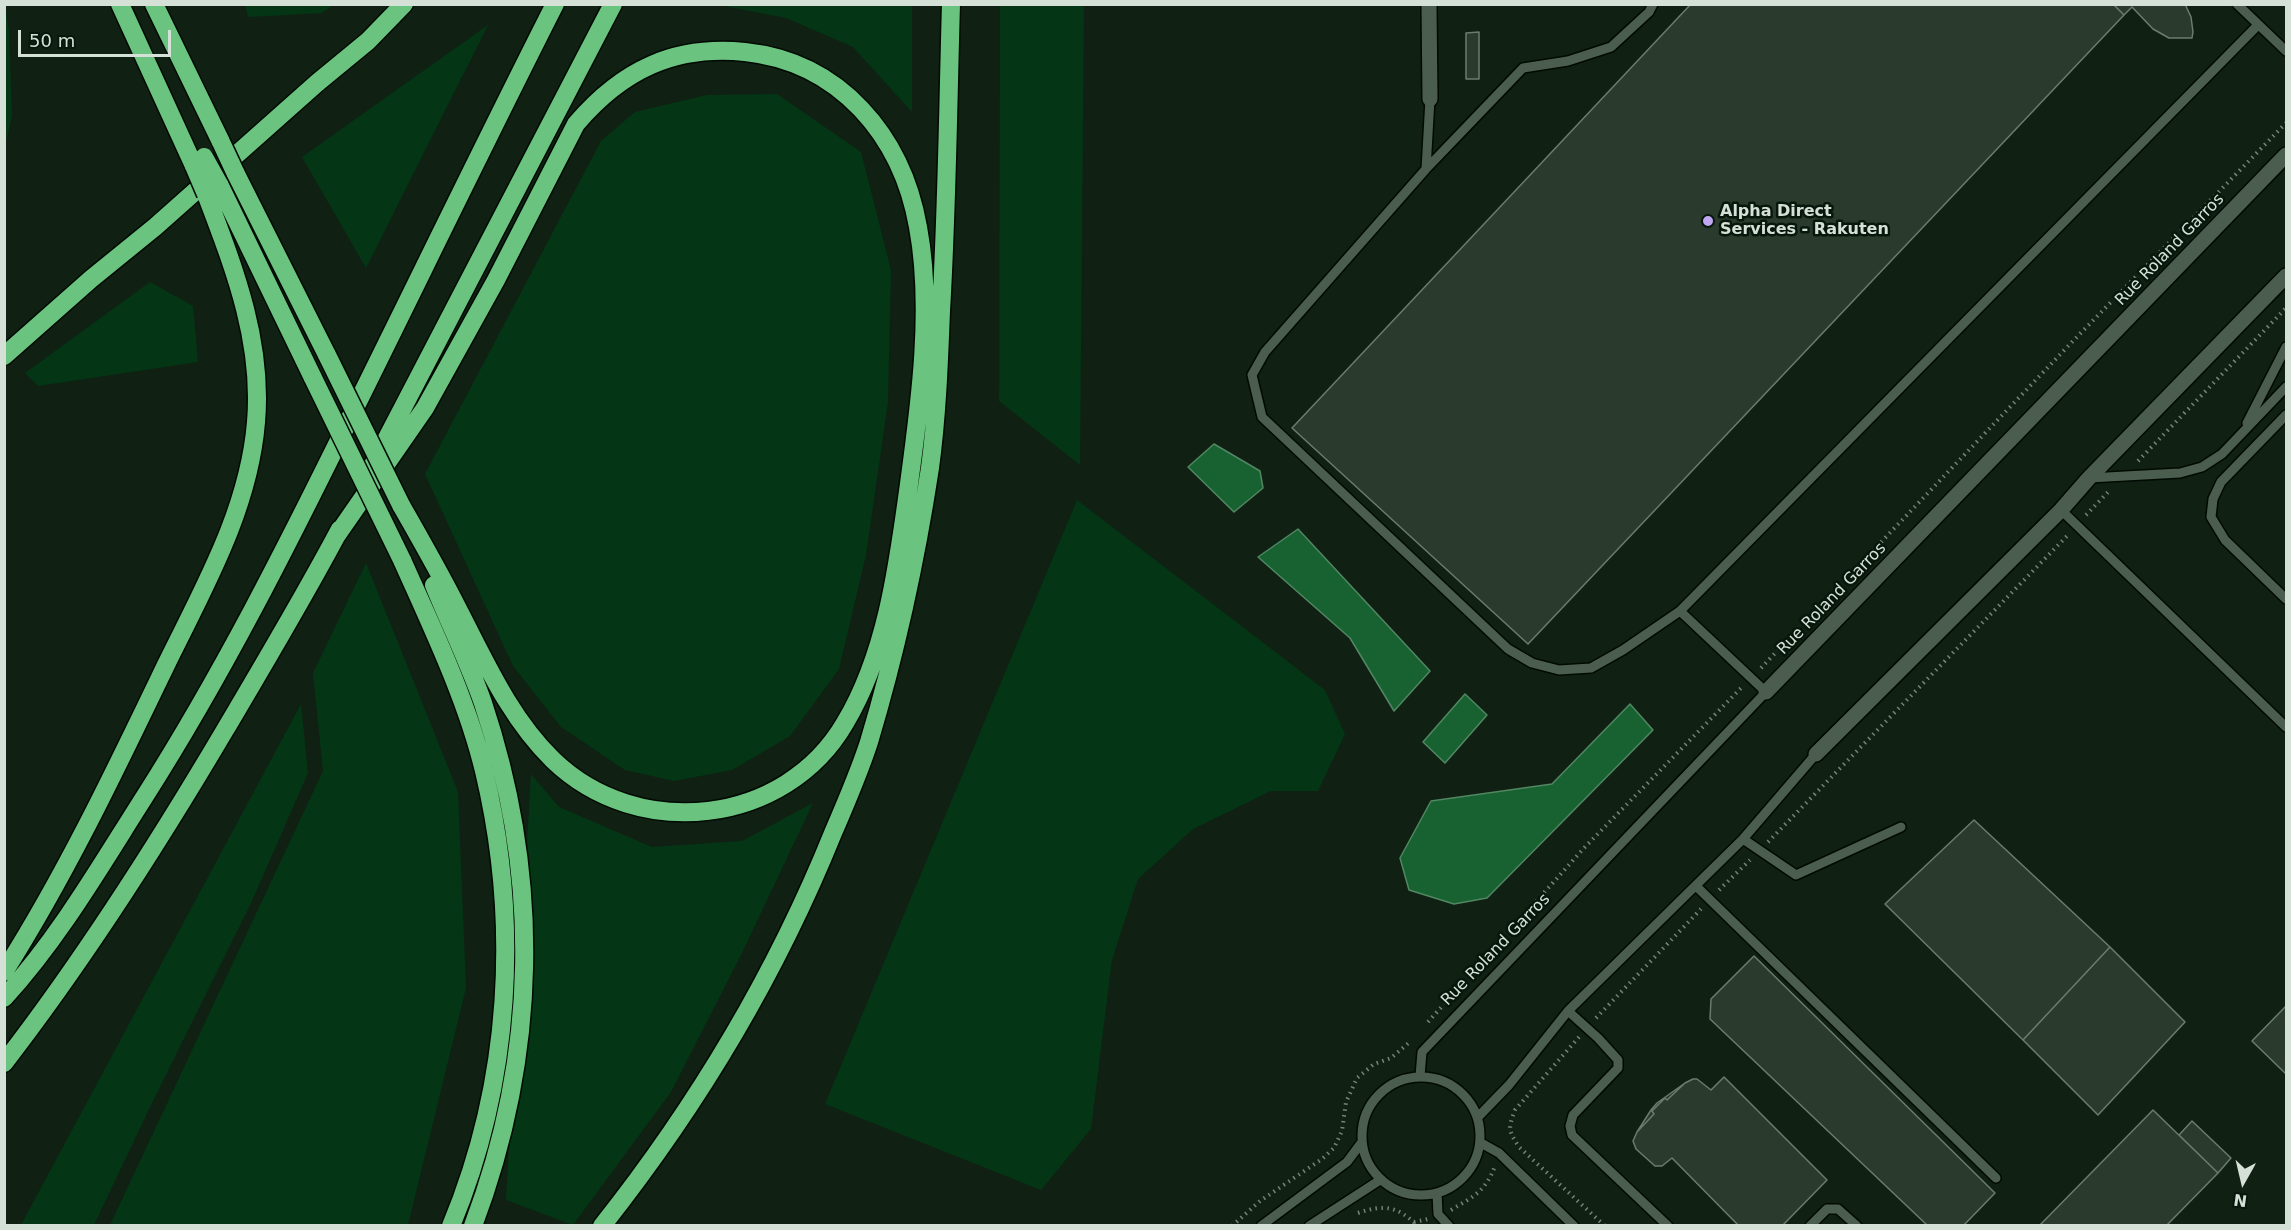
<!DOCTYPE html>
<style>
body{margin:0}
#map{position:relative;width:2291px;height:1230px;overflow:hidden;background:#102114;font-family:"DejaVu Sans",sans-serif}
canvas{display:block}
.frame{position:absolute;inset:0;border:6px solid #d5e0d7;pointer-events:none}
.north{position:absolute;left:2213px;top:1152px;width:60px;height:60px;-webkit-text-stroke:4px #07170b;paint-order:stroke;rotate:188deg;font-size:16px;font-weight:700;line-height:24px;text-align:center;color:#d5e0d7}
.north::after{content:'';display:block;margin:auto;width:21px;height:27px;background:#d5e0d7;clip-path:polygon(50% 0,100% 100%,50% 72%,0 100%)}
.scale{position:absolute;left:18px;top:30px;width:153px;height:27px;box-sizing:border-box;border:3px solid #d5e0d7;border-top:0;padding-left:8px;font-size:18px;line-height:21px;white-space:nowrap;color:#d5e0d7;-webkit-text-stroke:4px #07170b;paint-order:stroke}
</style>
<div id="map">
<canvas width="2291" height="1230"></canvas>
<div class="frame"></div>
<div class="north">N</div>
<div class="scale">50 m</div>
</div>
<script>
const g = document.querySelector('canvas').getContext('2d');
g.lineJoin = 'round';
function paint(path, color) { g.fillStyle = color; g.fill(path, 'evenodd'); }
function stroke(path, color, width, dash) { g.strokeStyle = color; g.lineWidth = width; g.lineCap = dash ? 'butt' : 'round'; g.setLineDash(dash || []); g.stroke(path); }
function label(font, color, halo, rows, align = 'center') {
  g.font = font + ' "DejaVu Sans",sans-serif'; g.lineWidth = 5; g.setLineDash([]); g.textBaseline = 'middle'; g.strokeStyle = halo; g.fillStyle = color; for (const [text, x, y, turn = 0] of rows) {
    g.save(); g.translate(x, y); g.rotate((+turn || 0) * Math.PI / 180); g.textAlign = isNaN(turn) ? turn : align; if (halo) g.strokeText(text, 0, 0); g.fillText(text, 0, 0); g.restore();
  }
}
paint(new Path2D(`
 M5 5 9 31 12 116 5 146Z
 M245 5V4L333 5 322 13 248 17Z
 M719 5H912V112L853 47 786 18Z
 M1000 5H1084L1080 465 999 401Z
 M488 25 366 268 302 157Z
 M777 94 861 152 891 270 888 402 866 555 839 669 790 736 732 770 674 781 625 770 561 727 513 666 425 474 601 141 635 112 707 95Z
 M150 282 193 306 198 362 38 386 25 373Z
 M1077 500 1325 690 1345 734 1318 791H1271L1193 829 1138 879 1112 960 1091 1129 1041 1190 825 1104Z
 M366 563 458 792 466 988 408 1225H110L323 771 313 673Z
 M301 704 308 773 252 901 152 1103 94 1225H21Z
 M531 774 559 807 652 847 742 841 813 803 742 953 671 1092 573 1225 506 1200Z`), '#043515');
const water = new Path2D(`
 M1214 444 1260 471 1263 488 1234 512 1188 467Z
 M1298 529 1430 671 1394 711 1350 638 1258 557Z
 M1465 694 1487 715 1445 763 1423 742Z
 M1630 704 1653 730 1487 898 1454 904 1409 890 1400 858 1431 801 1552 784Z`);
paint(water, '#186130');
stroke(water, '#518762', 1.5);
const building = new Path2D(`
 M1691 4H2113L2124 15 1528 644 1292 428Z
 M2113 4H2185L2191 17 2193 32 2192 38H2169L2153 29 2132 7 2124 15Z
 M1479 32V79H1466V33Z
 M1974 820 2110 947 2023 1040 1885 904Z
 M2110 947 2185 1022 2098 1115 2023 1040Z
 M1754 956 1995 1193 1963 1226H1928L1710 1019 1711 999Z
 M2286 1006V1074L2252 1041Z
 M1724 1077 1827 1180 1782 1226H1739L1672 1158 1662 1166H1655L1636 1149 1633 1141 1637 1132 1654 1114 1652 1111 1665 1098 1667 1100 1685 1083 1693 1079H1697L1711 1090Z
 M1685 1083 1667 1100 1665 1098 1652 1111 1654 1114 1637 1132 1651 1110 1657 1103Z
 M2153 1110 2218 1173 2166 1226H2039Z
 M2192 1121 2231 1158 2218 1173 2179 1135Z`);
paint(building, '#2a3b2d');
stroke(building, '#6a7d6d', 1.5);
const lane = new Path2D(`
 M2237 4 2286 51
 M1426 169 1523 68 1568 61 1611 47 1649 12 1653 4
 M2286 415 2221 482 2213 499 2211 517 2225 540 2286 599
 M2247 423 2286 347
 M2089 478 2180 473 2202 467 2222 454 2286 387
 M2061 510 2286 727
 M1680 611 2258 25
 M1743 839 1796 875 1901 827
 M1696 886 1996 1178
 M1568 1011 1598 1038 1618 1060V1068L1573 1115 1570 1126 1572 1135 1668 1226
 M1420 1076 1422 1052 1766 692 1680 611 1623 650 1591 668 1559 670 1532 663 1508 649 1262 417 1252 375 1265 352 1426 169 1430 99
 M1362 1136a59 59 0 1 1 118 0a59 59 0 1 1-118 0Z
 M1478 1117 1509 1085 1568 1011 1743 839 1816 754
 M1481 1143 1499 1153 1574 1226
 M1437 1193 1438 1214 1449 1226
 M1261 1226 1347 1162 1362 1142
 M1309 1226 1380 1180
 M1810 1226 1827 1209H1838L1857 1226`);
const street = new Path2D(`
 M1429 4 1430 99
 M1766 692 2286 155
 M1816 754 2061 510 2089 478 2286 276`);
const highway = new Path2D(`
 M120 4 194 166
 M154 4 221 142
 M235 172 327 355
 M219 184 313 378
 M4 356 91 279 155 227 317 83 368 41 404 4
 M372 467 613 4
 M335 538 425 408 496 280 576 124C622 70 674 45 745 52 840 62 902 136 918 227 933 307 920 403 909 484 898 564 887 653 845 723 785 826 638 842 553 760 510 718 486 663 459 611 441 575 421 540 401 505
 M402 560C432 627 467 700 484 771 520 922 511 1082 451 1226
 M434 585C450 624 469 663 483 703 541 877 538 1054 473 1226
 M4 972C66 874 115 771 165 667 203 589 249 510 256 422 263 341 234 268 206 194
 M4 998C59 938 101 865 145 796 222 675 286 548 349 420 418 281 485 142 555 4
 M4 1063C86 957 157 845 225 730 264 664 304 597 340 529
 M602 1226C697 1106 776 974 833 833 846 803 859 773 869 742 896 652 916 560 930 468 937 416 939 363 941 311 947 209 948 107 951 4`);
stroke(lane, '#000a02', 12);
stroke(street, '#000a02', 18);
stroke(highway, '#000a02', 21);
stroke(new Path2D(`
 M2138 461 2286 308
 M2086 515 2110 490
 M1761 668 2072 342 2286 123
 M1768 842 2069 534
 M1719 890 1750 860
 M1596 1018 1701 909
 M1428 1022 1585 847 1743 686
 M1579 1037 1515 1110C1508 1129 1508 1130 1519 1147L1605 1226
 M1451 1210C1474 1196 1485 1192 1495 1166
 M1358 1213C1385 1204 1397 1206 1418 1226
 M1414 1222 1428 1219
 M1232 1226 1260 1201 1322 1159 1334 1148 1342 1131 1346 1102 1357 1078 1374 1064 1391 1058 1411 1041`), '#758378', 4, [1.5, 4.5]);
stroke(lane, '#4b5d4e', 9);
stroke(street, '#4b5d4e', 15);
stroke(highway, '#6ac37f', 18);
const highwayBridge = new Path2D(`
 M221 142 235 172
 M204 157 219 184
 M194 166 206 194
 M327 355 401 505
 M313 378 402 560`);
stroke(highwayBridge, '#000a02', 21, []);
stroke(highwayBridge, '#6ac37f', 18);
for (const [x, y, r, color] of [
 [1708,221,6,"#c2a8f2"]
]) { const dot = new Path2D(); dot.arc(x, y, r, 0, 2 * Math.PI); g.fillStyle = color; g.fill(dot); stroke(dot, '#07170b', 2); }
label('bold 16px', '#d5e0d7', '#07170b', [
 ["Alpha Direct",1720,212],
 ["Services - Rakuten",1720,230]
], 'left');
label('16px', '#d5e0d7', '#07170b', [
 ["Rue Roland Garros",2170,250,-46],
 ["Rue Roland Garros",1832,599,-46],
 ["Rue Roland Garros",1496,950,-46]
]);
</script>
